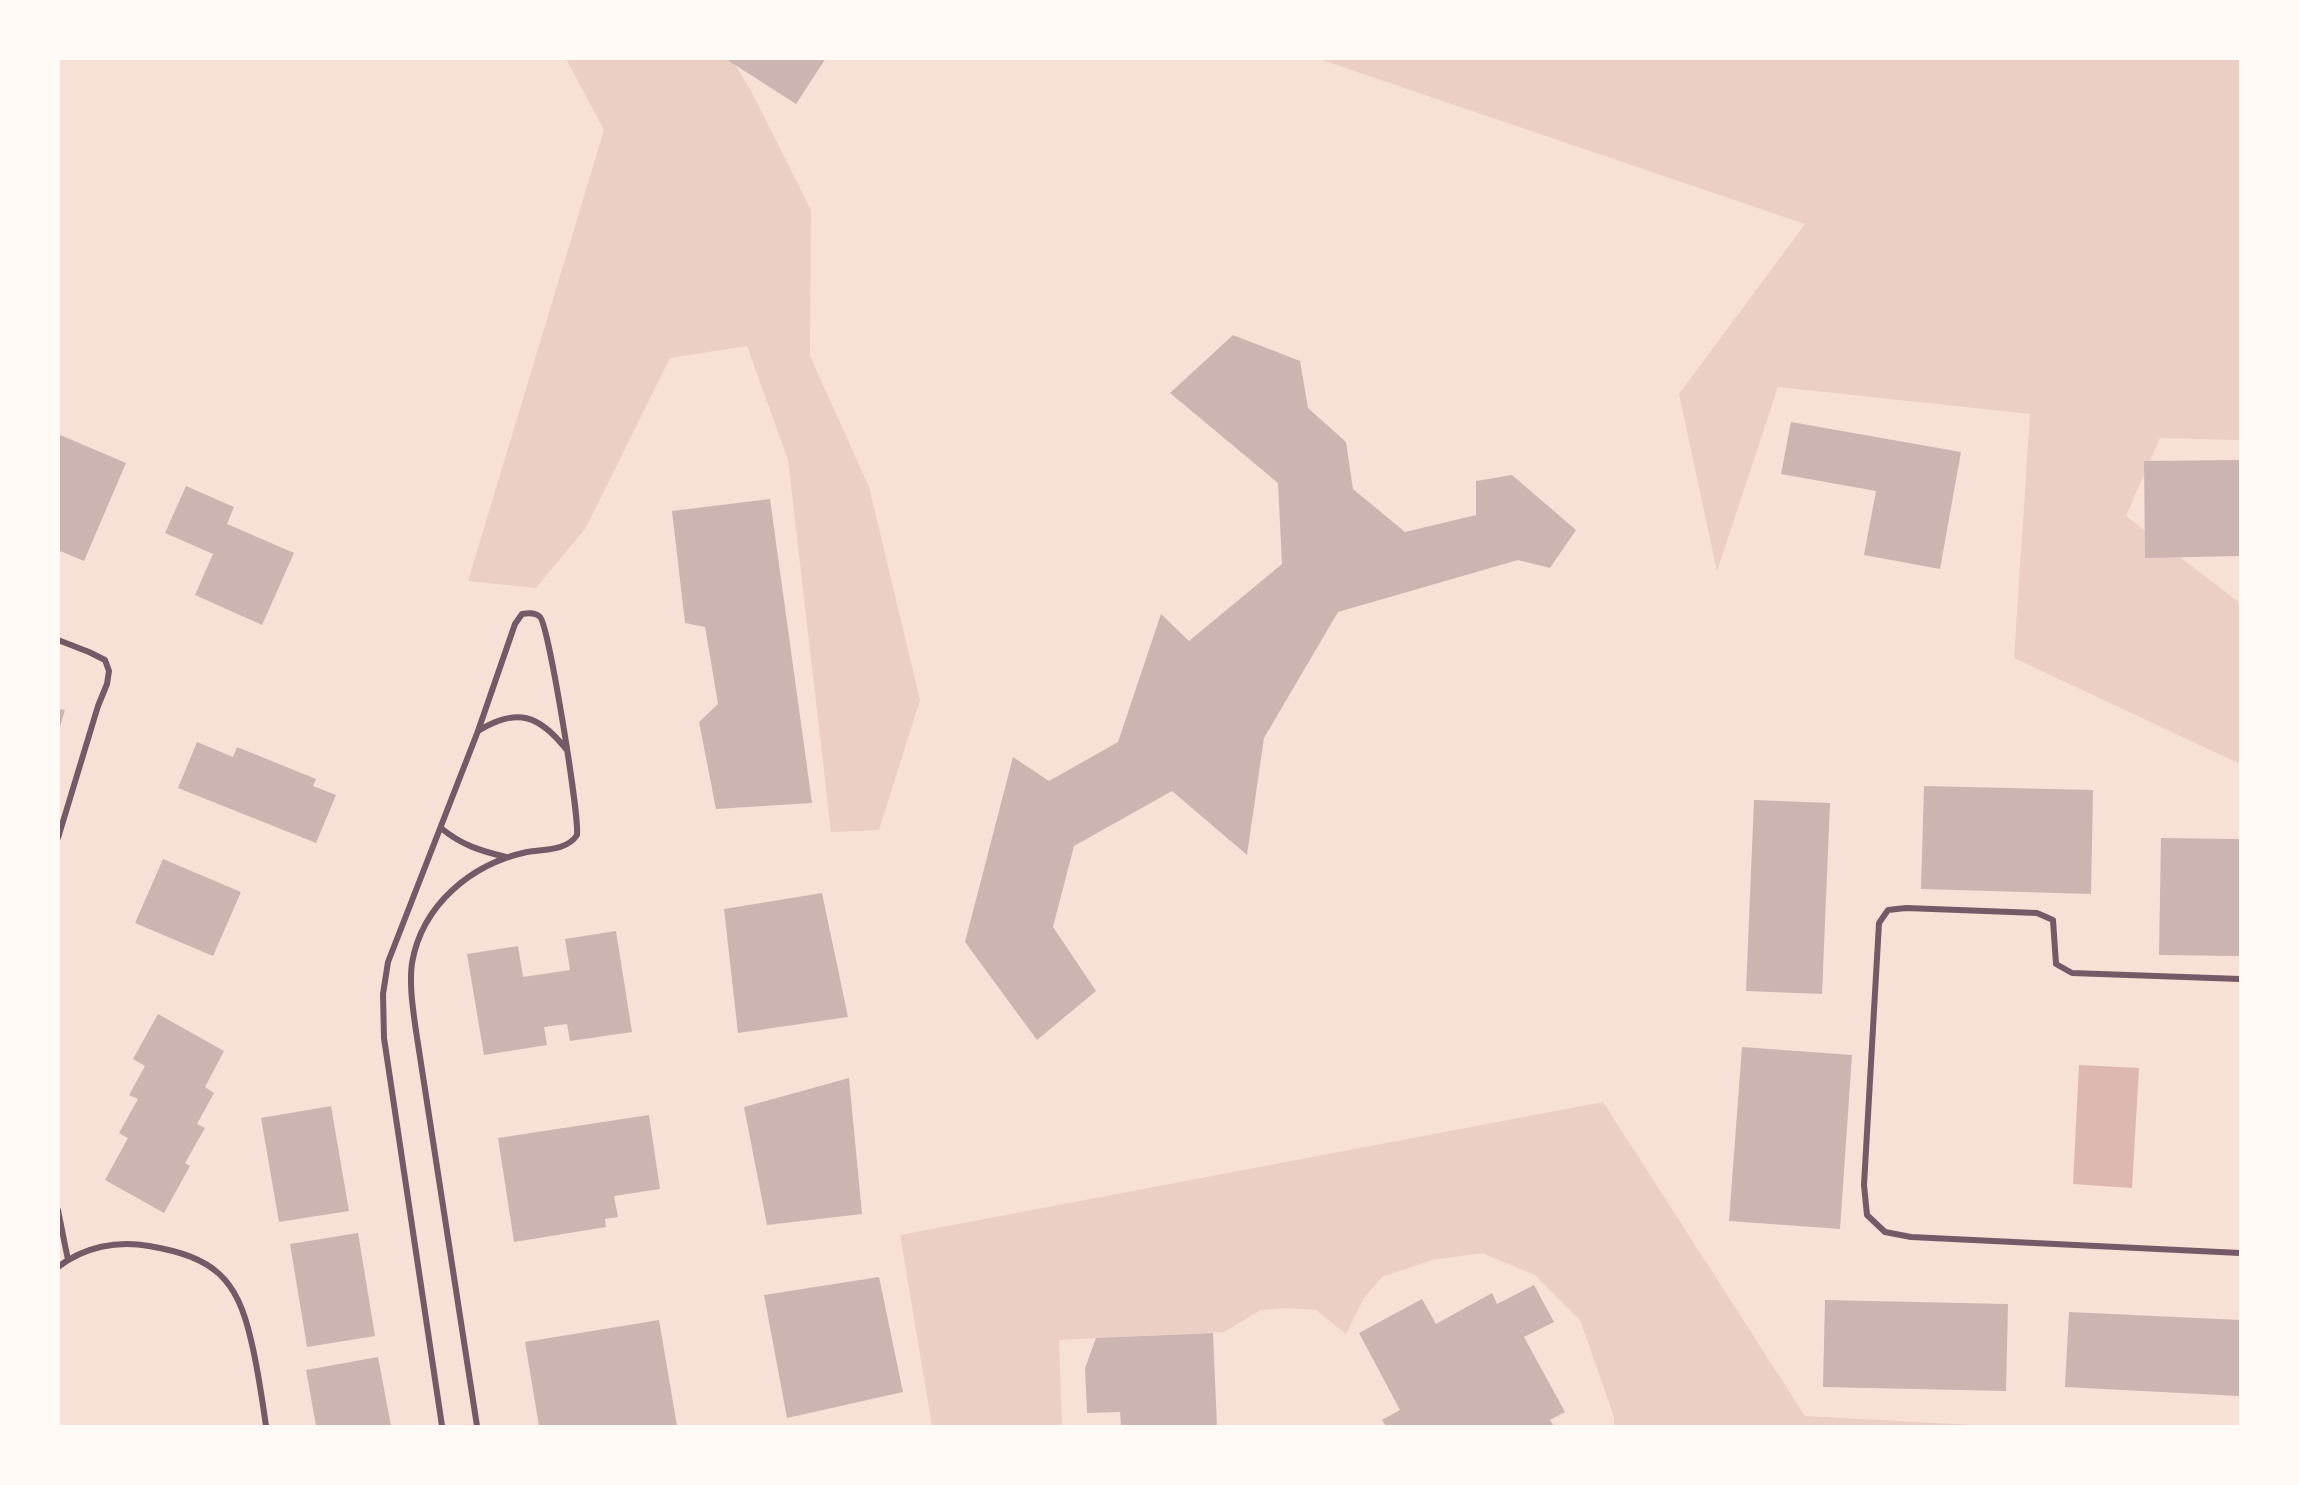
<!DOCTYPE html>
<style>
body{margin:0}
#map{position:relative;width:2299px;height:1485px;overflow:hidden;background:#f7e1d7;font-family:"Varela Round",sans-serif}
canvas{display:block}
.frame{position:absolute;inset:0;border:60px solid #fffaf5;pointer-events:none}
</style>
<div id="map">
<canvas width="2299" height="1485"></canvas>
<div class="frame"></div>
</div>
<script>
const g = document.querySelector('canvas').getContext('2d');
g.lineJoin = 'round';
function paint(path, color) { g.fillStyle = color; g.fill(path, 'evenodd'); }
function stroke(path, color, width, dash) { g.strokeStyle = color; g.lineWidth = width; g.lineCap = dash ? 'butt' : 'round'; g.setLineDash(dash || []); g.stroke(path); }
paint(new Path2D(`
 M566 59H732L750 89 811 210 810 356 869 487 920 700 879 830 831 832 788 460 747 346 670 358 585 529 536 588 468 581 604 130Z
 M1319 59H2240V440L2160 438 2126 516 2240 603V764L2014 658 2030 414 1778 387 1717 571 1679 394 1805 224Z
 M1603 1102 1805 1416 1992 1426H1614V1417L1580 1320 1535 1275 1482 1253 1432 1260 1382 1277 1364 1298 1346 1334 1316 1310 1285 1308 1261 1310 1224 1332 1059 1340 1062 1426H932L900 1235Z`), '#ebcfc5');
paint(new Path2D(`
 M2079 1065 2139 1068 2132 1188 2073 1184Z`), '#dcb8b0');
paint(new Path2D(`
 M731 58H826L796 104 729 61Z
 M1233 335 1300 361 1308 408 1346 442 1353 489 1405 532 1476 515V481L1512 475 1576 530 1550 568 1518 560 1338 612 1264 738 1247 855 1172 791 1074 846 1053 927 1096 991 1037 1040 965 942 1013 757 1049 781 1118 742 1161 614 1189 641 1282 564 1278 483 1170 393Z
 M1791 422 1961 452 1940 569 1864 555 1876 491 1781 474Z
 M58 434 126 463 84 561 58 550Z
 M2240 460V556L2145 558 2144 461Z
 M186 486 234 507 227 524 294 553 262 625 195 595 213 554 165 533Z
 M770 499 812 803 716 809 699 722 718 704 705 627 685 623 672 511Z
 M58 709 65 710 59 730H58Z
 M197 742 233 757 237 747 316 779 313 786 336 795 316 843 178 788Z
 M1924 786 2093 790 2091 894 1921 889Z
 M1754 800 1830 803 1822 994 1746 991Z
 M2161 838 2240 839V956L2159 955Z
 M163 859 241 892 213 956 135 923Z
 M822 893 848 1017 738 1033 724 909Z
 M616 931 632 1032 570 1041 567 1024 544 1027 547 1045 484 1055 467 954 518 946 523 977 570 970 565 939Z
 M158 1014 224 1051 205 1087 214 1093 197 1124 205 1128 185 1163 190 1166 164 1213 105 1180 128 1138 119 1133 138 1099 129 1095 145 1066 133 1059Z
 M1742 1047 1852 1055 1840 1229 1729 1221Z
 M849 1078 862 1214 767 1225 744 1107Z
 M331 1106 349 1211 279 1222 261 1118Z
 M649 1115 660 1189 614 1196 618 1217 605 1219 606 1227 514 1242 498 1138Z
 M358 1233 375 1336 307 1347 290 1244Z
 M879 1277 903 1392 787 1418 764 1295Z
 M1534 1285 1554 1322 1524 1337 1565 1412 1550 1420 1554 1426H1386L1382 1420 1400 1410 1359 1333 1422 1299 1436 1324 1492 1293 1497 1304Z
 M1825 1300 2008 1304 2006 1391 1823 1387Z
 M2069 1312 2240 1320 2239 1396 2065 1387Z
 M659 1320 677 1426H539L525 1342Z
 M1213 1333 1217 1426H1121L1120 1412 1087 1413 1085 1368 1096 1338Z
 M378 1357 391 1426H316L306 1370Z`), '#ccb4b1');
stroke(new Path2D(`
 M58 640 89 652 105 660 109 671 107 684 98 706 58 838
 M478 731C517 707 539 715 566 749
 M441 828C461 845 481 851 506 857
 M2240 979 2072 973 2056 964 2053 920 2037 913 1906 908 1888 910 1879 923 1864 1185 1867 1215 1885 1232 1911 1237 2240 1253
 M58 1210 68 1260
 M58 1267C84 1247 117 1240 149 1246 214 1257 237 1278 251 1340 258 1369 262 1398 266 1426
 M442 1426 384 1038 383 994 388 962 478 731 515 624 522 614C528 613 535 612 540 617 549 626 579 814 577 835 567 851 543 849 527 852 471 864 422 905 412 963 409 985 413 1009 416 1031L477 1426`), '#755966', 6);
</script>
